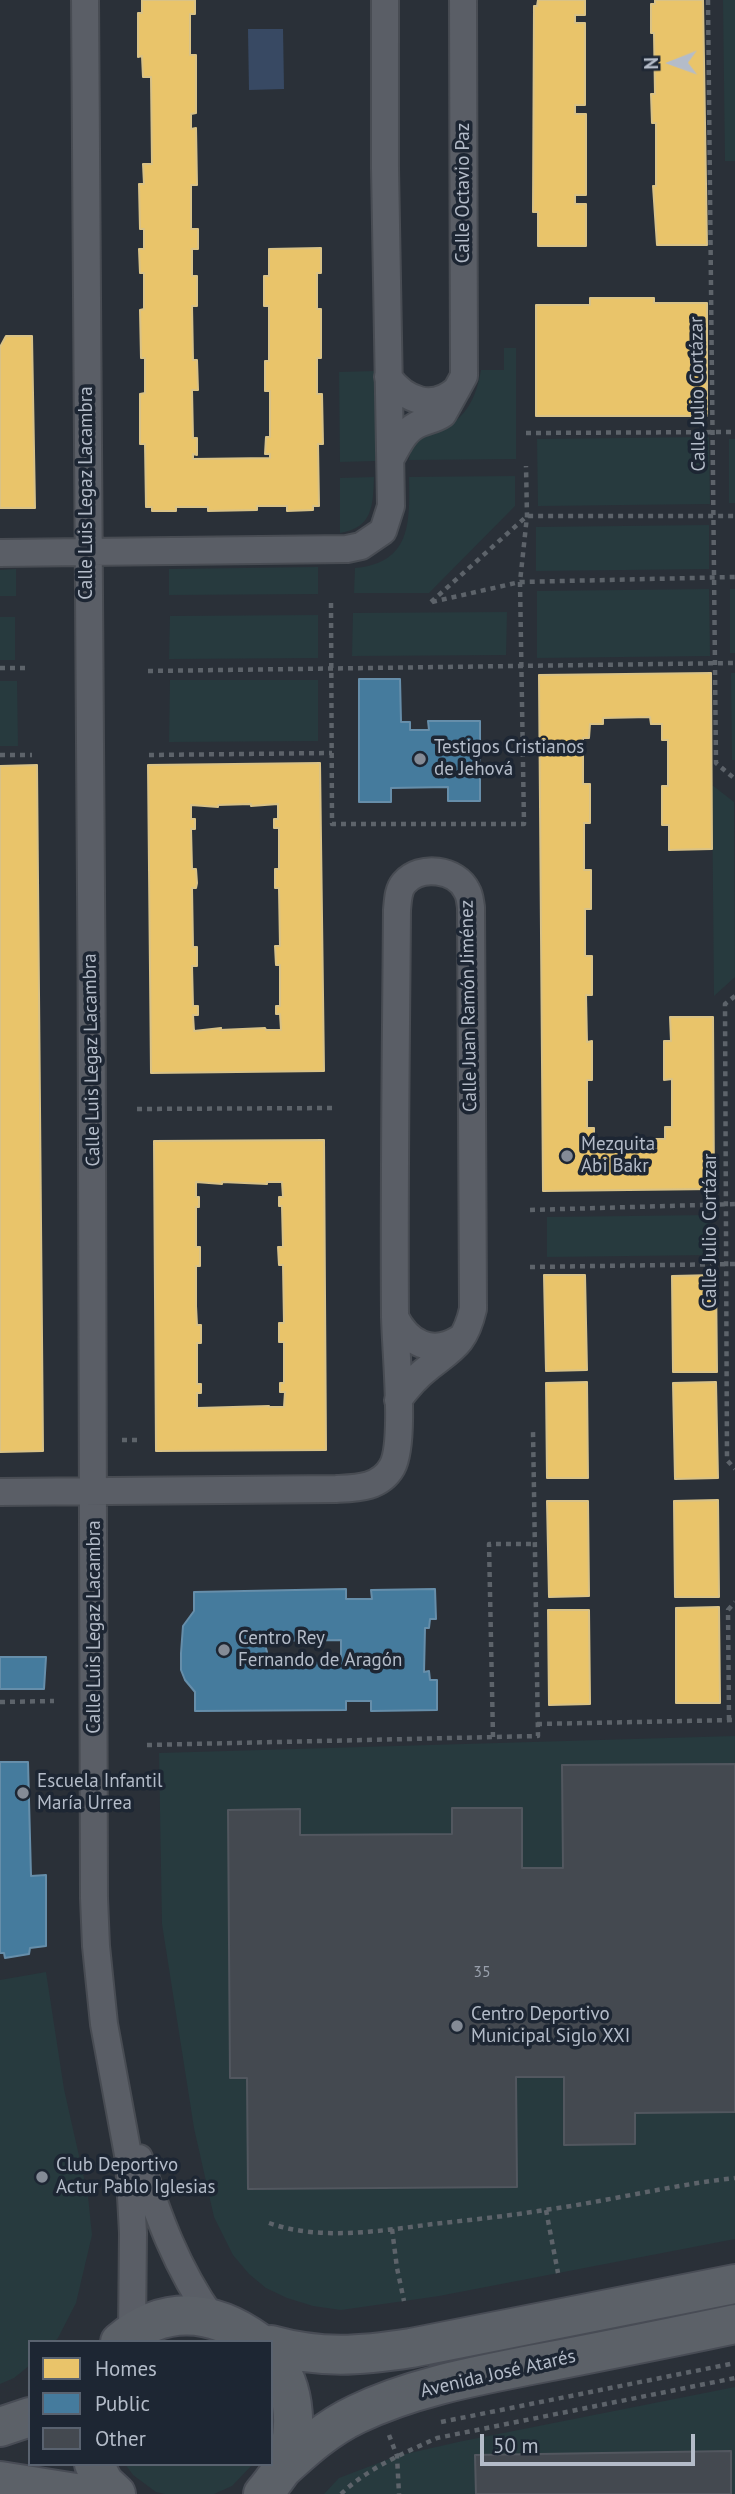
<!DOCTYPE html>
<meta charset="utf-8">
<style>
body{margin:0}
#map{position:relative;width:735px;height:2494px;overflow:hidden;background:#2a3038;font-family:"PT Sans",sans-serif}
canvas{display:block}
.legend{position:absolute;left:28px;top:2340px;width:245px;height:126px;box-sizing:border-box;background:#1d2633;border:2px solid #59626f;margin:0;padding:9px 12px;list-style:none;font-size:21px;color:#b4bcc9}
.legend li{display:flex;align-items:center;gap:14px;height:35px}
.legend b{width:35px;border:2px solid #59626f}
.north{position:absolute;left:637px;top:28px;width:70px;height:70px;-webkit-text-stroke:5px #1d2633;paint-order:stroke;rotate:269deg;font-size:19px;font-weight:700;line-height:28px;text-align:center;color:#b4bcc9}
.north::after{content:'';display:block;margin:auto;width:24px;height:32px;background:#b4bcc9;clip-path:polygon(50% 0,100% 100%,50% 72%,0 100%)}
.scale{position:absolute;left:480px;top:2434px;width:215px;height:32px;box-sizing:border-box;border:4px solid #b4bcc9;border-top:0;padding-left:9px;font-size:21px;line-height:24px;white-space:nowrap;color:#b4bcc9;-webkit-text-stroke:5px #1d2633;paint-order:stroke}
</style>
<div id="map">
<canvas width="735" height="2494"></canvas>
<ul class="legend">
<li><b style="height:19px;background:#e9c46a"></b>Homes</li>
<li><b style="height:19px;background:#457b9d"></b>Public</li>
<li><b style="height:19px;background:#444950"></b>Other</li>
</ul>
<div class="north">N</div>
<div class="scale">50 m</div>
</div>
<script>
const g = document.querySelector('canvas').getContext('2d');
g.lineJoin = 'round';
function paint(path, color) { g.fillStyle = color; g.fill(path, 'evenodd'); }
function stroke(path, color, width, dash) { g.strokeStyle = color; g.lineWidth = width; g.lineCap = dash ? 'butt' : 'round'; g.setLineDash(dash || []); g.stroke(path); }
function label(font, color, halo, rows, align = 'center') {
  g.font = font + ' "PT Sans",sans-serif'; g.lineWidth = 7; g.setLineDash([]); g.textBaseline = 'middle'; g.strokeStyle = halo; g.fillStyle = color; for (const [text, x, y, turn = 0] of rows) {
    g.save(); g.translate(x, y); g.rotate((+turn || 0) * Math.PI / 180); g.textAlign = isNaN(turn) ? turn : align; if (halo) g.strokeText(text, 0, 0); g.fillText(text, 0, 0); g.restore();
  }
}
paint(new Path2D(`
 M723 0H735V161H725Z
 M504 348H516V459L409 460C412 433 436 436 453 423 471 409 477 392 481 370H504Z
 M375 371V461L340 462 339 372Z
 M709 437 710 504 538 506 537 439Z
 M729 439H735V503H729Z
 M515 476V506L429 593H354L355 568C411 563 410 523 409 477Z
 M374 477C373 505 373 528 340 533V478Z
 M709 525V569L536 571V527Z
 M318 567V594L169 595V569Z
 M16 569V596H0V570Z
 M709 589 710 656 537 658V591Z
 M730 589H735V653H730Z
 M507 612 506 655 352 656 353 613Z
 M318 615V658L169 659 170 616Z
 M0 617H15V660H0Z
 M731 673H735V760H732Z
 M170 680H318V741L169 742Z
 M0 681H17L18 746H0Z
 M712 785 734 802 735 977 714 996Z
 M711 1215V1255L547 1257V1217Z
 M735 1736V2239L439 2296 341 2310 313 2306 287 2298 266 2288 249 2274 233 2255 214 2217 194 2128 162 1924 159 1753Z
 M46 1972 64 2089 88 2196 92 2235 76 2303 58 2338 54 2342H30V2365L14 2378 0 2384V1980Z
 M735 2387V2494H324L339 2478 397 2456 458 2442Z
 M125 2464H253L232 2486 214 2494H165L156 2492 133 2475Z`), '#273a3e');
paint(new Path2D(`
 M248 29H283L284 89 249 90Z`), '#384963');
const homes = new Path2D(`
 M142 0H195V14H190V55H196V113L191 114V129L196 128 197 185H191V229H198V249H192V276H197V306H192L193 360H197L198 390H192L193 438H197V455L193 454V459L270 458V454H265L266 437H270V391H265V361H269V306H264V276H269V249L321 248V273H317V309H321V358H317V394H322L323 444H318L319 506H313V510L287 511V506H257V510L208 511V507H176V511H152V507H146L145 444H140V394L145 393V358H141L140 310 144 309V273H140L139 249H144V229H140L139 184H144L143 164H152L151 77H143L142 56 138 57V13H142Z
 M538 0H585V15H575V23H585V105H575V114H586V195H575V204H586V246H538V212H533L534 6H537Z
 M655 0H703L707 245H657L653 186H656V123H652L651 94H655L654 33H651V4H655Z
 M590 298H654V303H707V416H536V305H590Z
 M6 336H32L35 508H0V347Z
 M711 673 712 849 669 850V825H662V786H668V740H662V724H651L650 717 603 718V724H590L589 738H583V784H590V823H584V870H591V909H585V956H592V995H586L587 1042 592 1041V1080H587V1128H594V1140H607V1146L653 1145V1139H665V1127H672V1079L664 1080V1041H671L670 1017H713L714 1189 543 1191 539 675Z
 M320 763 324 1071 151 1073 148 765ZM251 804V806L278 804V819H274V828H279V869H275V888H279L280 946H275L276 965H280V1006H276V1014H280L281 1030H266L265 1028 220 1030 221 1028 194 1031 193 1015H198V1006H193L192 966H197V947H193L192 888H196L197 883 196 869H192L191 829H195V819H191V805L218 807V805Z
 M37 765 43 1451 0 1452V766Z
 M324 1140 326 1450 156 1451 154 1141ZM196 1182 222 1184V1182L267 1184V1182H282L283 1197H279V1206H282L283 1247H278L279 1265H283L284 1323H279V1342H284V1383H280V1392H285L284 1407H269V1406L197 1408V1393H201V1384H197V1343H201V1325H197L196 1306V1266H200V1247H196V1207H199V1197H196Z
 M544 1275H585L587 1370 546 1371Z
 M716 1275 717 1372H673L672 1276Z
 M587 1382 588 1478H547L546 1383Z
 M716 1382 718 1478 675 1479 673 1383Z
 M718 1500 719 1597H675L674 1501Z
 M547 1501H588L589 1596 549 1597Z
 M719 1607 720 1703H676V1608Z
 M548 1610H589L590 1704 549 1705Z`);
paint(homes, '#e9c46a');
stroke(homes, '#d9c286', 2);
const public = new Path2D(`
 M359 679H400L401 722H410V730H429L428 721H480V801H448V787L391 788V802H359Z
 M346 1589V1599H372L371 1590 435 1589 436 1619H430L429 1628H425L424 1672 429 1671 430 1680H437V1710L371 1711V1701H346V1710L195 1711V1692L185 1680 181 1670V1653L183 1626 194 1611V1592ZM341 1640V1661L264 1662 267 1652 264 1641Z
 M0 1657H46L44 1689H0Z
 M0 1762H28L31 1876 46 1875V1946L30 1948 29 1954 5 1958 4 1953H0Z`);
paint(public, '#457b9d');
stroke(public, '#668eaa', 2);
const building = new Path2D(`
 M735 1764V2112L635 2113V2144L564 2145V2077H516L517 2187 248 2189 247 2078H230L228 1810 300 1809V1835L452 1834V1808H522V1868H563L562 1765Z
 M731 2451V2494H476L475 2455Z`);
paint(building, '#444950');
stroke(building, '#52575f', 2);
const street = new Path2D(`
 M85 0C87 633 97 1265 94 1898L96 1946 104 2024 129 2160 133 2233 132 2332
 M388 377C406 401 433 411 457 389
 M391 458C399 444 405 429 421 423 429 420 436 419 443 414L464 376 463 0
 M0 553 347 549 361 546 383 531 391 506 385 168V0
 M395 1317C408 1343 432 1356 459 1339
 M0 1492 336 1489C357 1488 380 1488 392 1467 406 1442 395 1347 395 1314 394 1179 396 1045 397 910 398 900 398 890 404 883 420 864 457 869 467 891 470 896 470 902 471 907L473 1309C465 1344 453 1348 428 1368 416 1377 407 1388 398 1400
 M139 2158C158 2216 176 2267 212 2318`);
const primary = new Path2D(`
 M120 2342C165 2304 213 2309 258 2342
 M271 2345C321 2359 360 2356 411 2348L735 2284
 M0 2427 30 2417
 M94 2464 104 2483 116 2494
 M280 2471C304 2449 327 2428 357 2414 413 2387 476 2376 536 2364 603 2351 669 2338 735 2324
 M0 2481 82 2494
 M263 2494C269 2487 275 2479 280 2472 300 2437 297 2387 271 2357`);
stroke(street, '#484c53', 30);
stroke(primary, '#484c55', 42);
stroke(new Path2D(`
 M708 0 716 763 735 779
 M526 433 735 432
 M431 602 527 516H735
 M432 602 520 582 735 577
 M331 603 332 824H524L520 582 527 516 526 466
 M0 668H30
 M148 671 735 663
 M0 755H32
 M149 755 332 753
 M735 996 725 1004 727 1460 735 1469
 M137 1109 334 1108
 M530 1210 735 1204
 M530 1267 735 1264
 M122 1440H138
 M0 1702 54 1701
 M729 1720 728 1610 735 1602
 M537 1724 735 1720
 M493 1737 489 1544H534
 M147 1745 538 1736 533 1431
 M546 2210 558 2273
 M269 2223C320 2241 380 2231 433 2224 470 2220 508 2216 545 2210 609 2201 671 2185 735 2178
 M392 2229 397 2268 404 2301
 M441 2422 735 2363
 M389 2435 397 2456 399 2494
 M341 2494C368 2468 404 2453 437 2438L735 2378`), '#5d636a', 4.5, [5, 5]);
stroke(street, '#5a5e66', 26);
stroke(primary, '#5c6168', 38);
for (const [x, y, r, color] of [
 [420,759,7,"#848b96"],
 [567,1156,7,"#848b96"],
 [224,1650,7,"#848b96"],
 [23,1793,7,"#848b96"],
 [457,2026,7,"#848b96"],
 [42,2177,7,"#848b96"]
]) { const dot = new Path2D(); dot.arc(x, y, r, 0, 2 * Math.PI); g.fillStyle = color; g.fill(dot); stroke(dot, '#1d2633', 2.5); }
label('16px', '#989fab', null, [
 ["35",482,1972]
]);
label('19px', '#b4bcc9', '#1d2633', [
 ["Calle Octavio Paz",464,193,-90],
 ["Calle Julio Cortázar",698,394,-91],
 ["Calle Luis Legaz Lacambra",87,493,-90],
 ["Calle Juan Ramón Jiménez",469,1006,-91],
 ["Calle Luis Legaz Lacambra",92,1060,-91],
 ["Calle Julio Cortázar",711,1231,-90],
 ["Calle Luis Legaz Lacambra",95,1627,-90],
 ["Avenida José Atarés",498,2374,-13]
]);
label('19px', '#b4bcc9', '#1d2633', [
 ["Testigos Cristianos",434,748],
 ["de Jehová",434,770],
 ["Mezquita",581,1145],
 ["Abi Bakr",581,1167],
 ["Centro Rey",238,1639],
 ["Fernando de Aragón",238,1661],
 ["Escuela Infantil",37,1782],
 ["María Urrea",37,1804],
 ["Centro Deportivo",471,2015],
 ["Municipal Siglo XXI",471,2037],
 ["Club Deportivo",56,2166],
 ["Actur Pablo Iglesias",56,2188]
], 'left');
</script>
